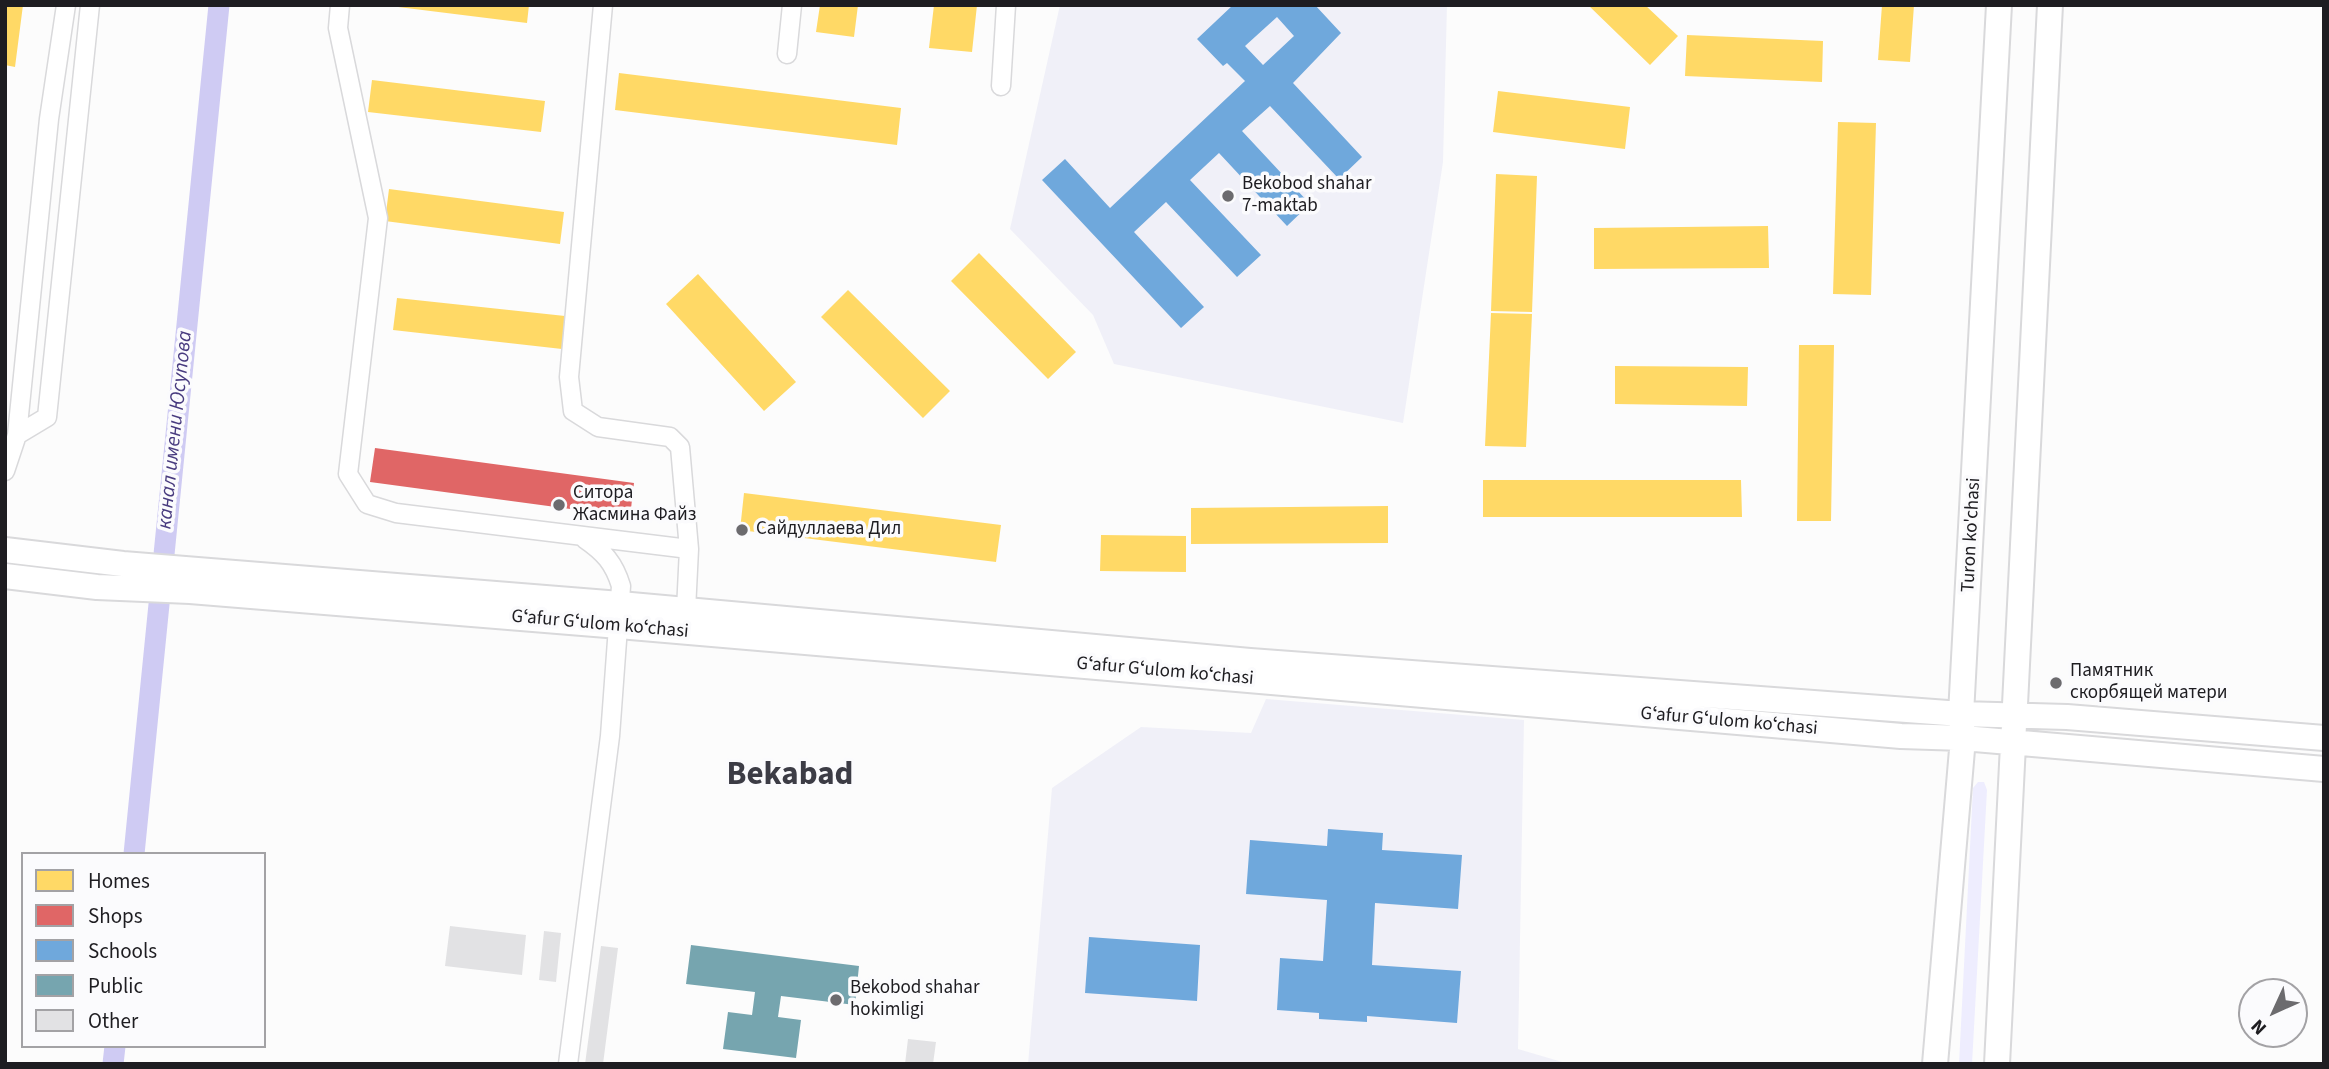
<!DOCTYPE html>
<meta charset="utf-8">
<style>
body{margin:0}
#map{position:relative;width:2329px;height:1069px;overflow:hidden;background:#fcfcfc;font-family:"Source Sans 3",sans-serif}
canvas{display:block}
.frame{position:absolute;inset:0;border:7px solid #1e1d21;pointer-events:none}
.legend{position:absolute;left:21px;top:852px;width:245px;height:196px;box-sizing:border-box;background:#fbfbfd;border:2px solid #a3a2a5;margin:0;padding:9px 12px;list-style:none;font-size:21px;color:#1e1d21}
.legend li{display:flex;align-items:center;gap:14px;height:35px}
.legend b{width:35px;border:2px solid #a3a2a5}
.north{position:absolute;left:2238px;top:978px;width:70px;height:70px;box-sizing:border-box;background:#fbfbfd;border:2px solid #a3a2a5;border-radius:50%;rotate:225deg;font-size:19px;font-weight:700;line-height:28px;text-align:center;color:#1e1d21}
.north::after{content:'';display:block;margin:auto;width:24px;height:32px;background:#6c6b6e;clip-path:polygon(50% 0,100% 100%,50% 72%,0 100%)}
</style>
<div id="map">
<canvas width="2329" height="1069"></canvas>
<div class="frame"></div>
<ul class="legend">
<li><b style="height:19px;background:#ffd966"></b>Homes</li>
<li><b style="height:19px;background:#e06666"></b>Shops</li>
<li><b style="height:19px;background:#6fa8dc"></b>Schools</li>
<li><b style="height:19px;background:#76a5af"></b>Public</li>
<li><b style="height:19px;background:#e2e2e4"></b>Other</li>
</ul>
<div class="north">N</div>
</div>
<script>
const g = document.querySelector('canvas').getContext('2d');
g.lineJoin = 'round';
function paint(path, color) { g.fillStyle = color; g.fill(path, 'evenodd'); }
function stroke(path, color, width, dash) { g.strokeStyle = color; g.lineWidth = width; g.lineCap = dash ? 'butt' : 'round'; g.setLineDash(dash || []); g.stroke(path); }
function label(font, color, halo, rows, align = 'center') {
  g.font = font + ' "Source Sans 3",sans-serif'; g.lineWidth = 7; g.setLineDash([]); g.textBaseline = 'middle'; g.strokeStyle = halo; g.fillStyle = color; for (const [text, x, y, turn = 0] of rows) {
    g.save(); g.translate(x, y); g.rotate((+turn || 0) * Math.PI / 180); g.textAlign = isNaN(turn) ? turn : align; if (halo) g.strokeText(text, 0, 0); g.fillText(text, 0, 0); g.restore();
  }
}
paint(new Path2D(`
 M1060 5H1447L1443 162 1403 423 1114 364 1093 315 1010 229Z
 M1266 699 1524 720 1518 1049 1569 1064H1028L1052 788 1141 727 1251 733Z`), '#f0f0f8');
paint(new Path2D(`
 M1978 782H1984L1987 790 1972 1064H1959L1973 788Z`), '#eeedfe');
paint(new Path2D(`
 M5 5H23L15 67 5 65Z
 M382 5H529L527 23Z
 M820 5H858L854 37 816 32Z
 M934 5H977L972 52 929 48Z
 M1588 5H1645L1678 36 1650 65Z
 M1882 5H1914L1910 62 1878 60Z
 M1687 35 1823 41 1822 82 1685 76Z
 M619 73 901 108 897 145 615 110Z
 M372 80 545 101 541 132 368 112Z
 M1498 91 1630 107 1625 149 1493 132Z
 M1838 122 1876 123 1871 295 1833 294Z
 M1496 174 1537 176 1532 312 1491 311Z
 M389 189 564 212 560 244 385 221Z
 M1768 226 1769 268 1594 269V228Z
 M979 253 1076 352 1048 379 951 281Z
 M698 274 796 382 764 411 666 304Z
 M848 290 950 391 923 418 821 317Z
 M397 298 565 316 562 349 393 330Z
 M1491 313 1532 314 1526 447 1485 446Z
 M1799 345H1834L1831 521H1797Z
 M1615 366 1748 367 1747 406 1615 404Z
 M1483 480H1741L1742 517H1483Z
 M744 493 1001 525 996 562 740 530Z
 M1388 506V543L1191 544V508Z
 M1101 535 1186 536V572L1100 571Z`), '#ffd966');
paint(new Path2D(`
 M375 448 634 483 630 517 370 482Z`), '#e06666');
paint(new Path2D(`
 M1233 5H1315L1341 33 1293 83 1362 157 1339 179 1270 106 1242 131 1310 204 1287 226 1219 153 1190 180 1261 255 1237 277 1166 202 1134 232 1204 307 1181 328 1042 180 1065 159 1110 208 1245 81 1227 63 1223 66 1197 39ZM1277 17 1294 36 1263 65 1245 46Z
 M1328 829 1383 833 1382 850 1462 855 1458 909 1375 903 1372 965 1461 971 1457 1023 1367 1016V1022L1319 1019V1013L1277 1010 1280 958 1323 961 1327 900 1246 894 1250 840 1327 846Z
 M1089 937 1200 945 1197 1001 1085 993Z`), '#6fa8dc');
paint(new Path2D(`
 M691 945 859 966 855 1005 781 996 778 1017 801 1020 796 1058 723 1049 728 1012 752 1015 755 992 686 984Z`), '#76a5af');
stroke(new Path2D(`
 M134 854 219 5
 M113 1064 115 1046`), '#cfcbf3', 21);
paint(new Path2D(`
 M450 926 526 935 522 975 445 966Z
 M544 931 561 933 556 982 539 980Z
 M601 946 618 948 603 1064H585Z
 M908 1039 936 1042 933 1064H905Z`), '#e2e2e4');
const street = new Path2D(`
 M340 5 338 28 378 218 348 474 367 504 396 513 689 549
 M603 5 569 377 573 411 598 427 670 437 680 447 689 549 686 610
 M787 54 792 5
 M1001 86 1006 5
 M17 435 47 417 90 5
 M5 471 17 435 49 119 66 5
 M568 1064 610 736 621 586C614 563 604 552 585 539`);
const secondary = new Path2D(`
 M5 550 123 564 620 604 1250 661 1961 714 2067 717 2324 738
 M5 576 97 587 190 591 619 626 1901 736 1963 738 2324 769
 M1935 1064 1963 738 1961 714 1999 5
 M1997 1064 2050 5`);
stroke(street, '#d9d9db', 21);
stroke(secondary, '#d9d9db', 28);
stroke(street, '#fff', 18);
stroke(secondary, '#fff', 24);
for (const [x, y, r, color] of [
 [1228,196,7,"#6c6b6e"],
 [559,505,7,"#6c6b6e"],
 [742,530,7,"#6c6b6e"],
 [2056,683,7,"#6c6b6e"],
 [836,1000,7,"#6c6b6e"]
]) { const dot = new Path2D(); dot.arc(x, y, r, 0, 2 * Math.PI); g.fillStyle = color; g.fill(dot); stroke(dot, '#fbfbfd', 2.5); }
label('19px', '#1e1d21', '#fbfbfd', [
 ["Bekobod shahar",1242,185],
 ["7-maktab",1242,207],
 ["Ситора",573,494],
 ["Жасмина Файз",573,516],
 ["Сайдуллаева Дил",756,530],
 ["Памятник",2070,672],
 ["скорбящей матери",2070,694],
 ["Bekobod shahar",850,989],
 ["hokimligi",850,1011]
], 'left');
label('19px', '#1e1d21', '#fbfbfd', [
 ["Turon ko'chasi",1972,535,-87],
 ["Gʻafur Gʻulom koʻchasi",600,625,5],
 ["Gʻafur Gʻulom koʻchasi",1165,672,5],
 ["Gʻafur Gʻulom koʻchasi",1729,722,5]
]);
label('italic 21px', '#483b7f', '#fbfbfd', [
 ["канал имени Юсупова",176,430,-84]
]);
label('bold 33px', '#3c3c45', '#fbfbfd', [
 ["Bekabad",790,777]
]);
</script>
